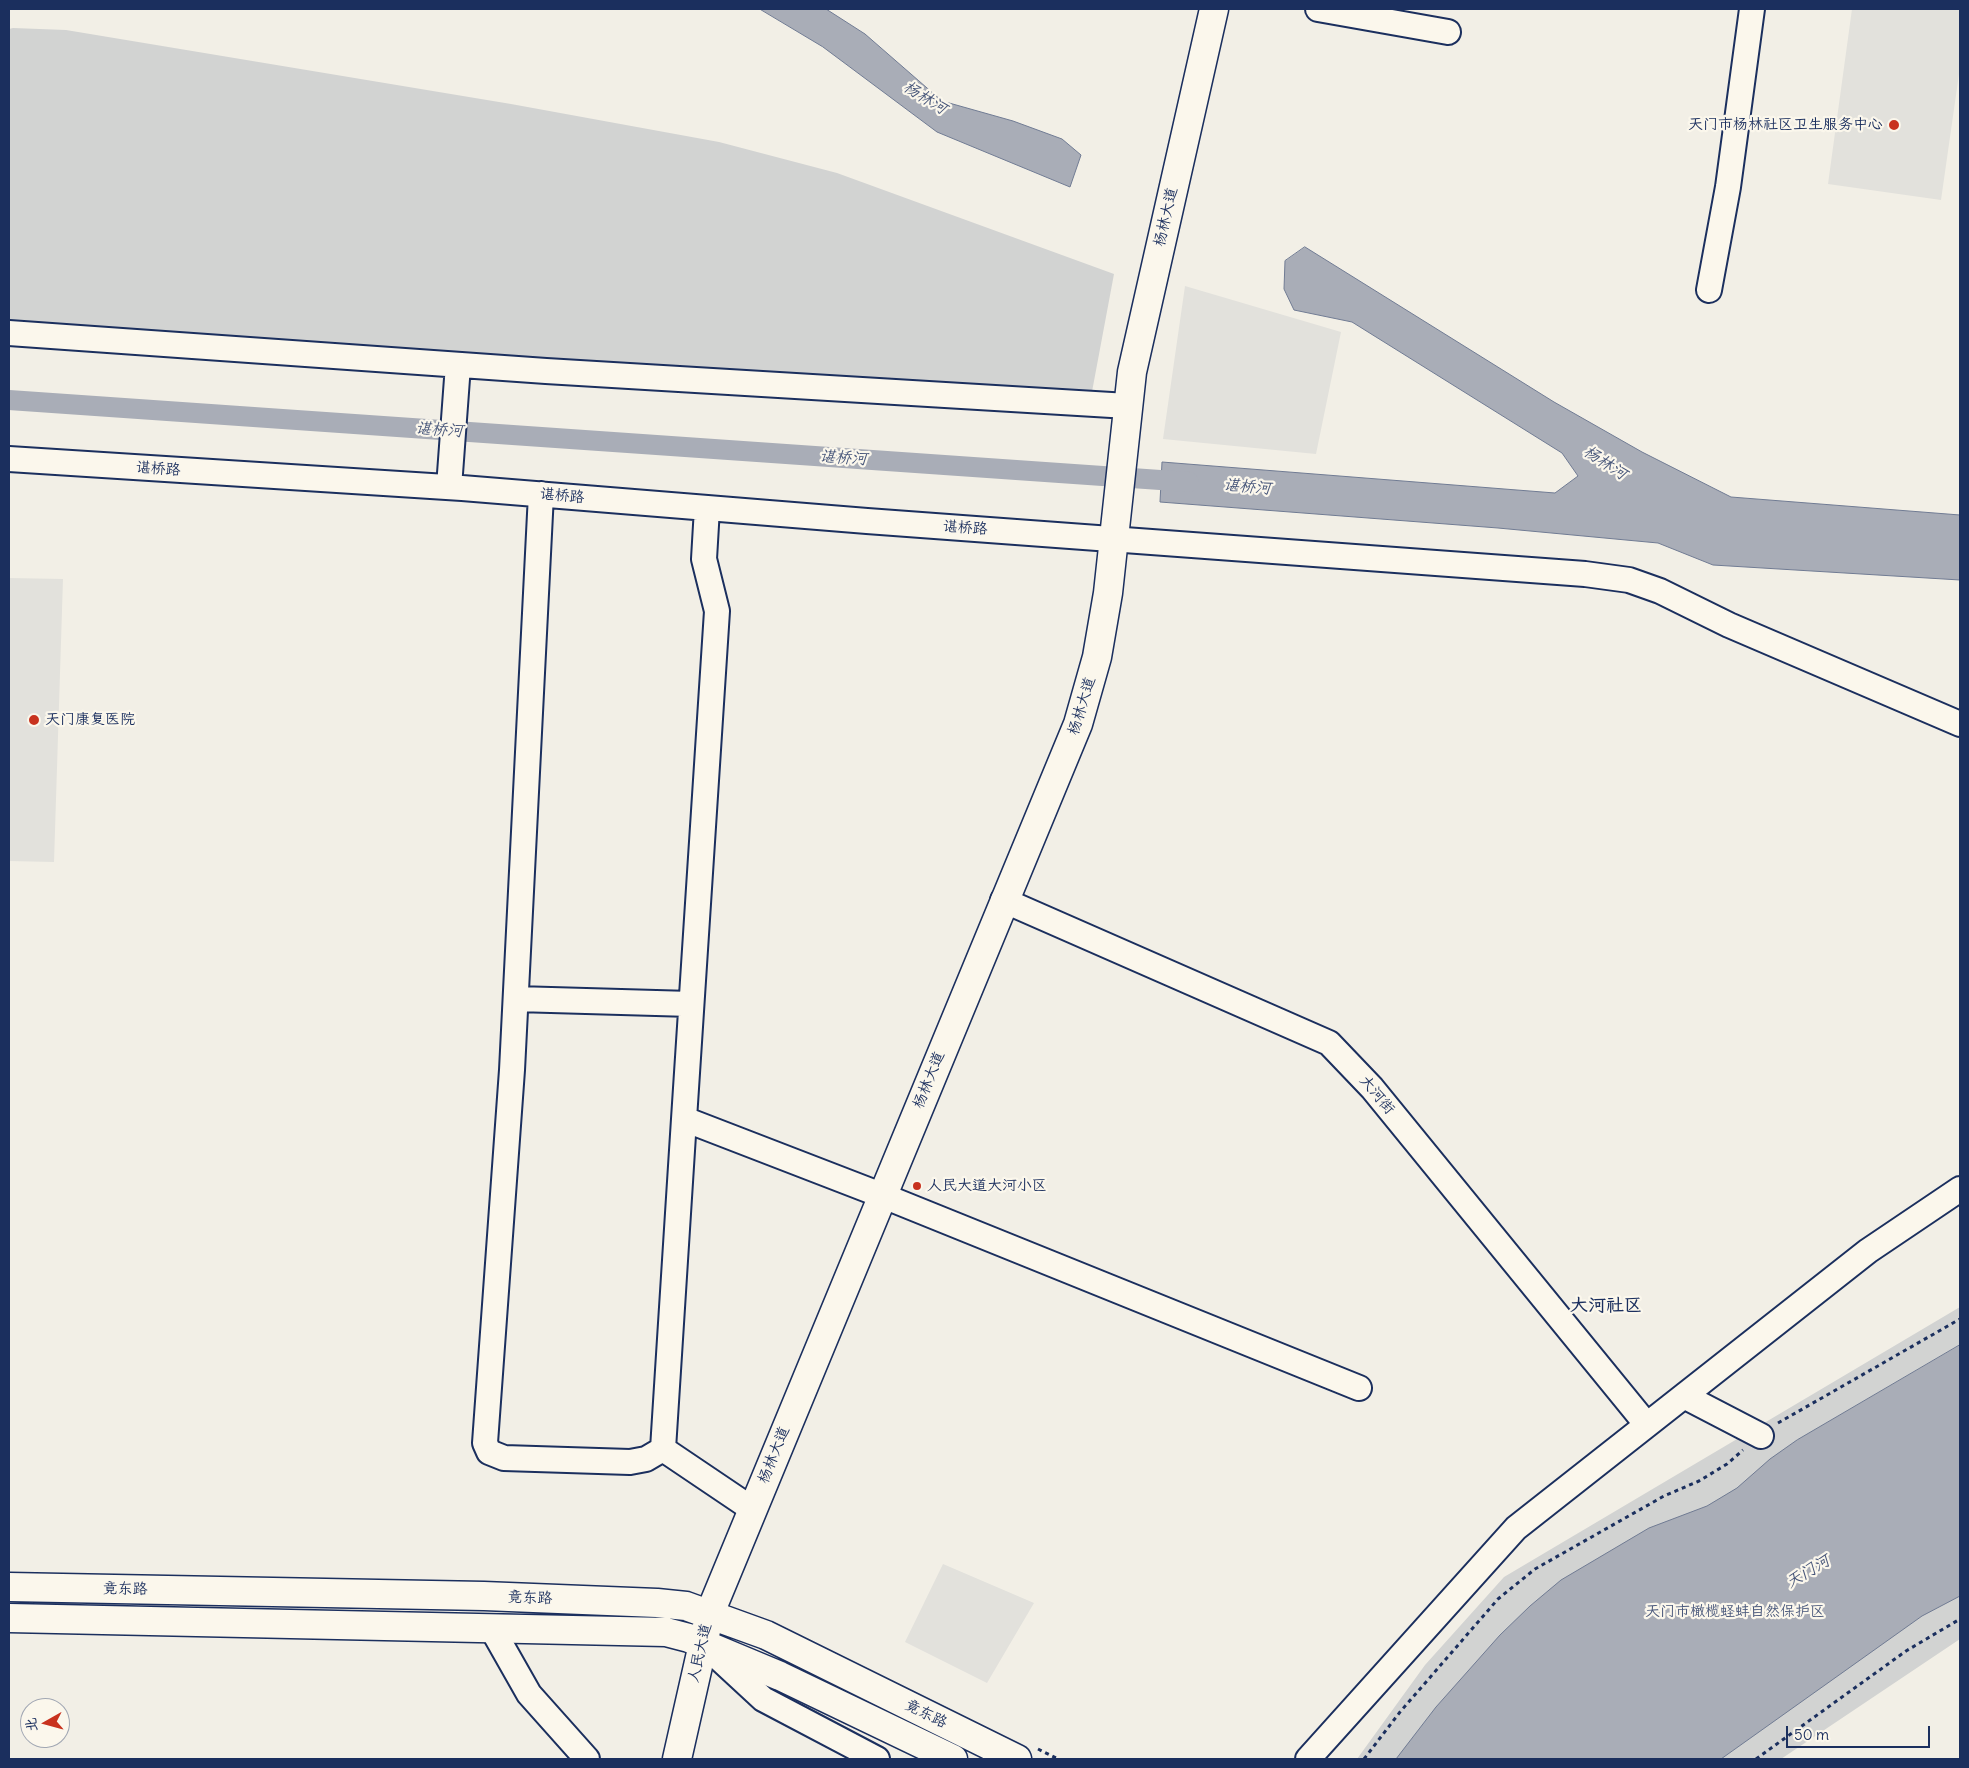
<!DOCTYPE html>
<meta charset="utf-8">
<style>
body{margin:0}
#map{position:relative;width:1969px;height:1768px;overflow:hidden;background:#f2efe6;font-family:Delius,"LXGW WenKai TC",sans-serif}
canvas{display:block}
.frame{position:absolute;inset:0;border:10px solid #1b2f5e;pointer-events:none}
.north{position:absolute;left:20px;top:1698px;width:50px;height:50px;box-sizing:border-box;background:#fbf7ec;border:1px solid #a1a7b3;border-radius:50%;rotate:263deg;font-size:14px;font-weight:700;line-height:20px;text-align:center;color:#1b2f5e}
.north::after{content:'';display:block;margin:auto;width:18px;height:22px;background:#c8321e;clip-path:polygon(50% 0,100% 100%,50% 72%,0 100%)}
.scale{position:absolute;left:1786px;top:1726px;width:144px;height:22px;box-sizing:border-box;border:2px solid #1b2f5e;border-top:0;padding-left:6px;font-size:15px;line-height:18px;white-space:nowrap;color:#1b2f5e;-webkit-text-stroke:4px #fbf7ec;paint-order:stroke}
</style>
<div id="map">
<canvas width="1969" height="1768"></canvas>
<div class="frame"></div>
<div class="north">北</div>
<div class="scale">50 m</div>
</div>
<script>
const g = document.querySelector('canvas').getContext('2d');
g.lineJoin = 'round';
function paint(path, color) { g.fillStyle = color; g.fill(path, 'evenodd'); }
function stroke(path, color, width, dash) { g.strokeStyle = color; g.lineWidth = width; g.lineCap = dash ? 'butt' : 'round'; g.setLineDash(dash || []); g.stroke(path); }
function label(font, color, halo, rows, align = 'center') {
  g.font = font + ' Delius,"LXGW WenKai TC",sans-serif'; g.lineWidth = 4.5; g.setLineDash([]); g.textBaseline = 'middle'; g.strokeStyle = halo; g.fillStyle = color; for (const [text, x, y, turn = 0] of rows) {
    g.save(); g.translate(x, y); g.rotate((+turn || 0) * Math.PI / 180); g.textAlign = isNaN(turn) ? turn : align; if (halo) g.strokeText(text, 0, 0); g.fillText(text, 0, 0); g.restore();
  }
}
paint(new Path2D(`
 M1852 9H1960V67L1941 200 1828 184Z
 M1185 286 1341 332 1316 454 1163 439Z
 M9 578 63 579 54 862 9 861Z
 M943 1564 1034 1603 987 1683 905 1642Z`), '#e2e1dc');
paint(new Path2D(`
 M13 28 66 30 511 104 719 142 837 173 1114 274 1091 397 9 325V29Z
 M1960 1307V1639L1781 1759H1357L1425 1665 1504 1577Z`), '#d2d3d2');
const water = new Path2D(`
 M760 9H826L865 34 942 101 1013 121 1062 139 1081 155 1070 187 937 132 823 47Z
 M1305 247 1554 402 1642 452 1731 497 1960 515V580L1713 565 1658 543 1498 528 1160 502 1162 462 1555 493 1578 476 1562 453 1352 322 1294 310 1284 289 1285 261Z
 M1960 1345V1596L1922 1616 1721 1759H1396L1436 1707 1500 1635 1530 1606 1561 1580 1649 1528 1707 1506 1737 1488 1770 1459 1797 1440Z`);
paint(water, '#a9adb7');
stroke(water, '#707b93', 1);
stroke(new Path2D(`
 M9 400 1189 482`), '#a9adb7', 20);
const minor = new Path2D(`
 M1318 9 1448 32
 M1709 290 1728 187 1752 9
 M9 333 546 371 1128 406
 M9 459 462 488 867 521 1585 574 1629 580 1660 591 1729 625 1960 724
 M449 487 458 365
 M541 494 512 1070 485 1443 489 1452 504 1458 630 1462 646 1459 663 1449
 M1003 900 1329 1043 1372 1088 1647 1425
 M516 999 691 1004
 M684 1119 717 611 704 559 707 508
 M1684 1396 1761 1436
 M752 1509 663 1449 684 1119 881 1195 1359 1388
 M491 1627 529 1694 587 1759
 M710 1650 763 1699 877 1759
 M1308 1759 1516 1528 1868 1251 1960 1189`);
const major = new Path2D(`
 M9 1587 484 1596 657 1603 686 1606 766 1635 1017 1759
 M9 1618 666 1632 689 1638 780 1676 953 1759
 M677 1759 710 1613 1078 724 1097 657 1108 593 1132 372 1214 9`);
stroke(minor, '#1b2f5e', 28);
stroke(major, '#1b2f5e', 31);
stroke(new Path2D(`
 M1778 1423 1960 1319
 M1038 1749 1058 1759
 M1364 1759 1400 1712 1498 1599 1535 1569 1664 1496 1699 1481 1727 1464 1743 1450
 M1756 1759 1906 1651 1960 1619`), '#1b2f5e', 3, [4, 4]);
stroke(minor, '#fbf7ec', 24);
stroke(major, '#fbf7ec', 28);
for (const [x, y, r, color] of [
 [1894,125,6,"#c8321e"],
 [34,720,6,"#c8321e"],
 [917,1186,5,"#c8321e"]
]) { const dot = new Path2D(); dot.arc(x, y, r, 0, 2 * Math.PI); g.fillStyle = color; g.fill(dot); stroke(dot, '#fbf7ec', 2); }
label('15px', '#1b2f5e', '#fbf7ec', [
 ["天门市杨林社区卫生服务中心",1883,125,"right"],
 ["天门康复医院",45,720],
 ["人民大道大河小区",927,1186]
], 'left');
label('15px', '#1b2f5e', '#fbf7ec', [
 ["杨林大道",1166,217,-77],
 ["谌桥路",158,469,4],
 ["谌桥路",562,496,5],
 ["谌桥路",965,528,4],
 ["杨林大道",1082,706,-73],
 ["杨林大道",929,1080,-68],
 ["大河街",1377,1095,50],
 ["杨林大道",774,1455,-68],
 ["竟东路",125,1589,1],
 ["竟东路",530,1598,2],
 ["人民大道",700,1653,-77],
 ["竟东路",926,1714,26]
]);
label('15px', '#49587b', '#fbf7ec', [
 ["天门市橄榄蛏蚌自然保护区",1735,1612]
]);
label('italic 16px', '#465579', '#fbf7ec', [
 ["杨林河",925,98,32],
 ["谌桥河",439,430,4],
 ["谌桥河",843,458,4],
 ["杨林河",1605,463,33],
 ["谌桥河",1247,487,5],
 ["天门河",1808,1572,-31]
]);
label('bold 18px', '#1b2f5e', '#fbf7ec', [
 ["大河社区",1606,1306]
]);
</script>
